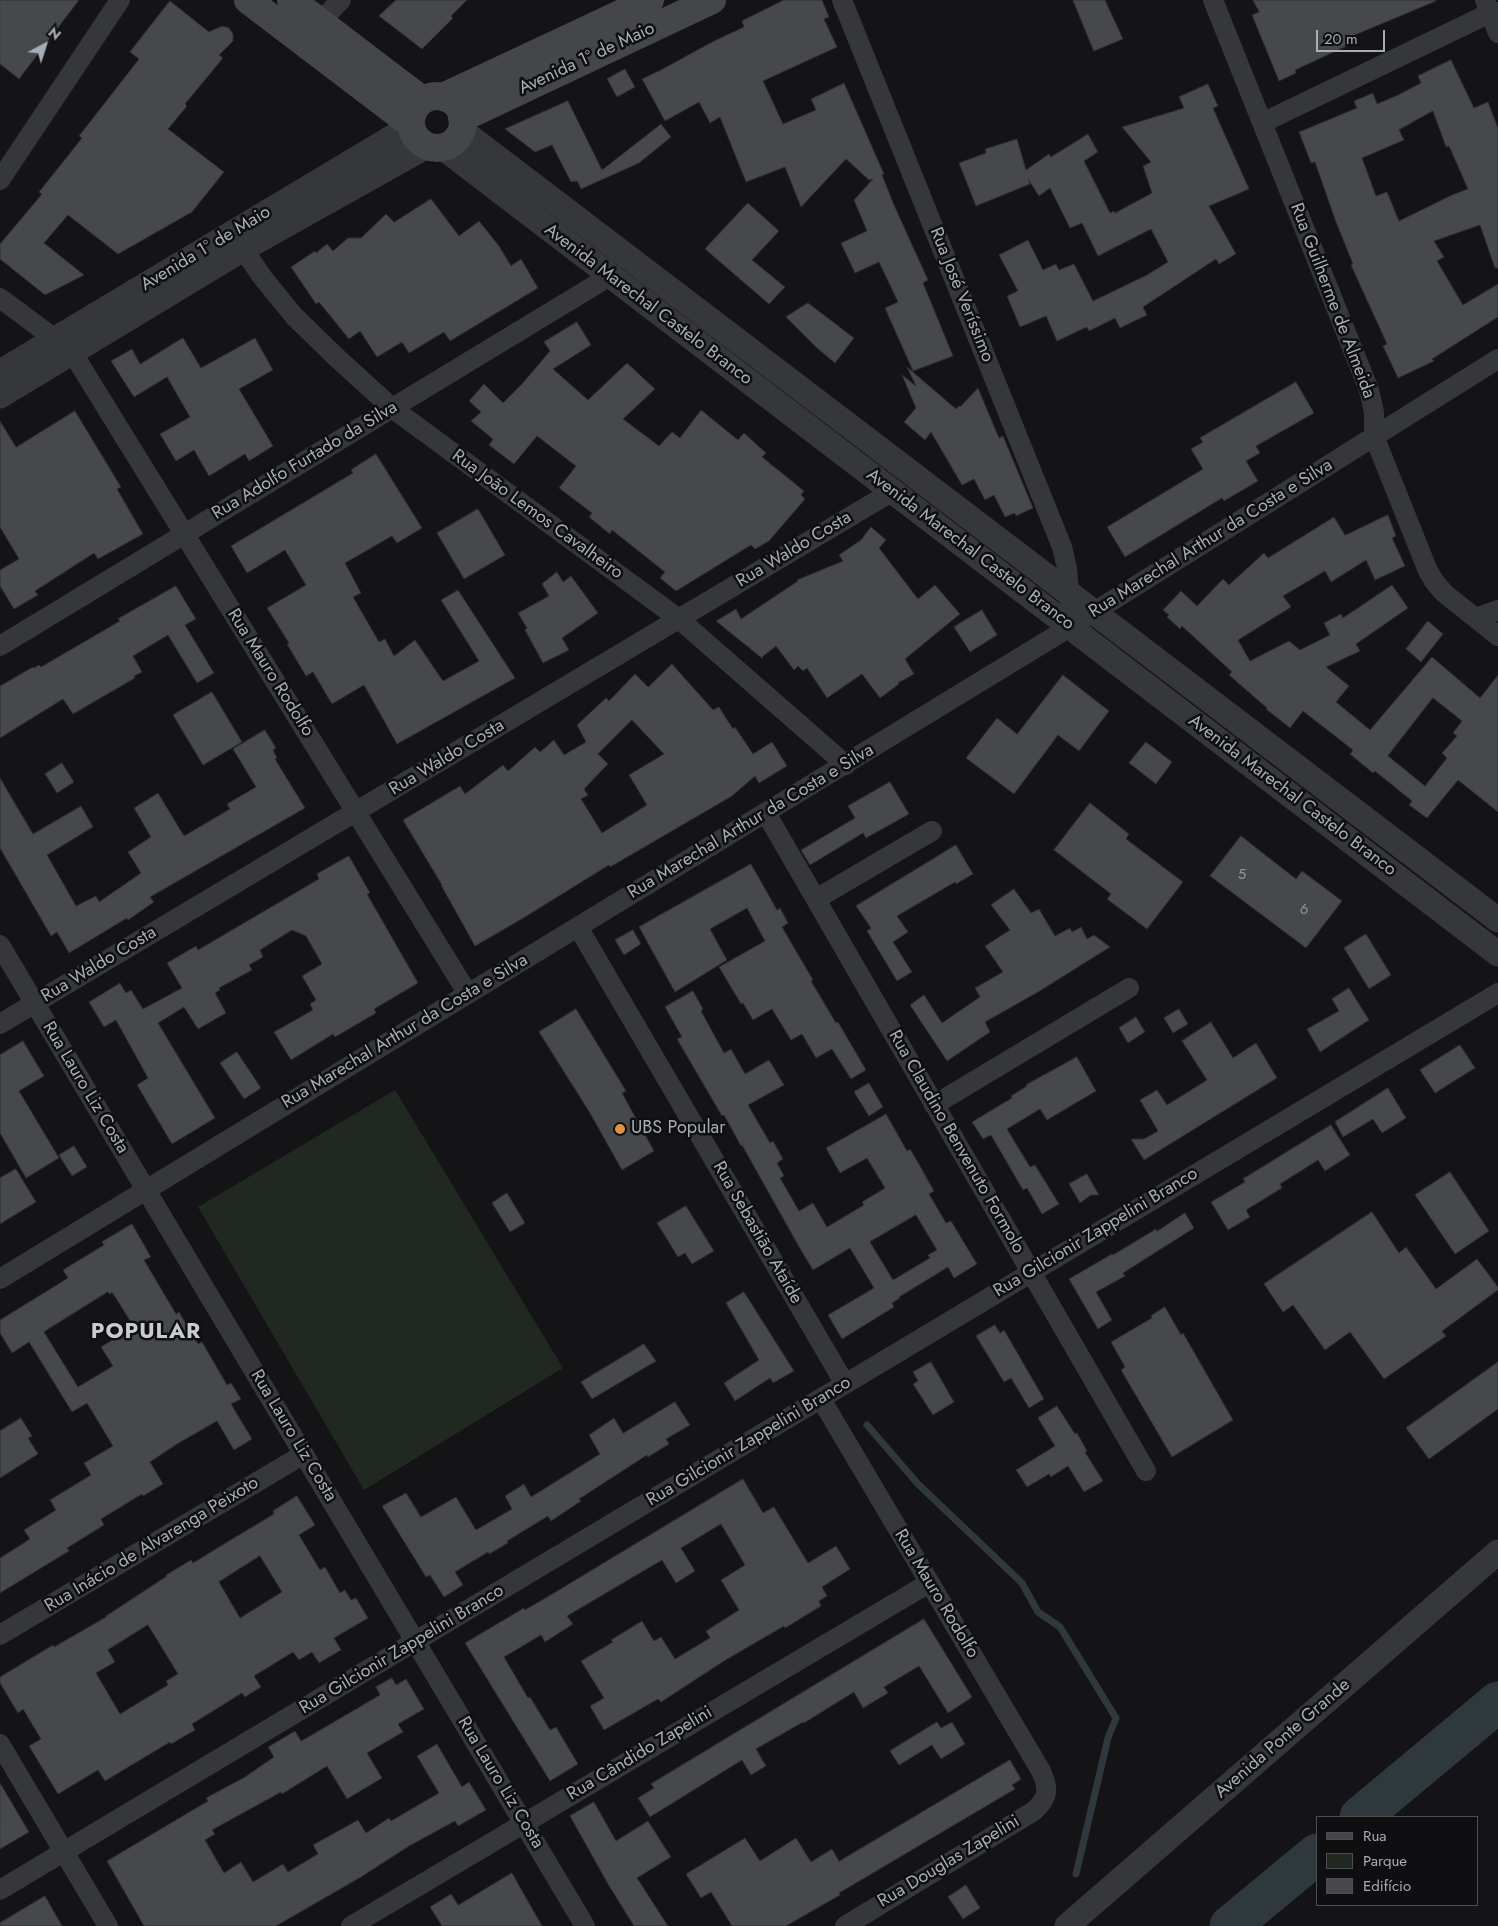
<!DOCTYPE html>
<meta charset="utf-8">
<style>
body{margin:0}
#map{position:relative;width:1498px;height:1926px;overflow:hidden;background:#141416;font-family:Jost,sans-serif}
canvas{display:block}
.legend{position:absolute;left:1316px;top:1816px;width:162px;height:90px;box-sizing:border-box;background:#0f0f11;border:1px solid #4c4e53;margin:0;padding:6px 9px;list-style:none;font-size:15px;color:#a7adb5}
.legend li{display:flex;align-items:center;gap:10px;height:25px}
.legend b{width:25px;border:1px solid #4c4e53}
.north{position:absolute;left:20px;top:20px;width:50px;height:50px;-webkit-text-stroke:4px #0f0f11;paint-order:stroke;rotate:40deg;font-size:14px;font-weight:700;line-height:20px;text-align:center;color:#a7adb5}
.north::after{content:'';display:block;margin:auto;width:18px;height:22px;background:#a7adb5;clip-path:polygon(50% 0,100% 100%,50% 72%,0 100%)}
.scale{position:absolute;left:1316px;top:30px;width:69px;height:22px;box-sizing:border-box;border:2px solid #a7adb5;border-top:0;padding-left:6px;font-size:15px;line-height:18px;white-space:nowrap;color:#a7adb5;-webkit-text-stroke:4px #0f0f11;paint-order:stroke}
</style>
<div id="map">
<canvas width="1498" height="1926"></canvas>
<ul class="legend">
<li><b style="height:6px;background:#44464a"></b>Rua</li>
<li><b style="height:14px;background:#212821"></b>Parque</li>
<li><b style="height:14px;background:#46484b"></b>Edifício</li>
</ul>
<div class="north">N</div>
<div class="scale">20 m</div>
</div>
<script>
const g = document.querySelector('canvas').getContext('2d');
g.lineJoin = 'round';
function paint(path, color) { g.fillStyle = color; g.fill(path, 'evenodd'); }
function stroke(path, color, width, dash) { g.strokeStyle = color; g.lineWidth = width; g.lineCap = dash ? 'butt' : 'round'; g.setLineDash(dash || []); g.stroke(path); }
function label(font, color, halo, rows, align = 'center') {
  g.font = font + ' Jost,sans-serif'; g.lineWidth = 5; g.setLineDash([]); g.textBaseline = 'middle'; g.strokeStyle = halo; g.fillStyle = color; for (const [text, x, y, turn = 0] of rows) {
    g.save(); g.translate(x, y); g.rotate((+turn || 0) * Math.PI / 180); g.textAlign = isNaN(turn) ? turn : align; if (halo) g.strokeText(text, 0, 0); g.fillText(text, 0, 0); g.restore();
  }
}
paint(new Path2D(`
 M395 1090 563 1368 364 1490 198 1207Z`), '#212821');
stroke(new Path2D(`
 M867 1425 918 1484 1022 1583 1038 1612 1060 1627 1116 1718 1108 1738 1076 1874
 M1235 1922 1250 1926`), '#2f393d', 7);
stroke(new Path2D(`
 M1360 1817 1498 1702
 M1230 1926 1317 1854`), '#2f393d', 41);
const building = new Path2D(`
 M0 0H79L19 79 0 64Z
 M396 0H467L451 16 453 18 422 49 379 16Z
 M784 0H822L829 17 824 19 837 47 763 81 783 124 816 110 811 99 844 83 884 174 882 175 894 205 928 280 923 283 953 356 913 371 885 308 898 302 879 262 855 273 841 243 867 231 854 200 873 179 869 180 846 159 801 207 785 167 746 182 720 117 710 123 699 102 665 121 642 79 661 70 712 42 744 27 742 21Z
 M1073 0H1105L1123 39 1094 51Z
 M1253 0H1435L1436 1 1350 37 1353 43 1295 70 1296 73 1279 81 1252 15 1259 12Z
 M170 1 209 32 222 26 229 28 233 34V41L219 55 223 58 185 104 187 106 168 129 224 172 192 212 118 254 68 215 44 243 84 275 45 295 0 259V244L42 194 39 192 82 138 79 136 139 59 130 52Z
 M1451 60 1474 108 1488 102 1498 128V268H1495L1480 225 1434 241 1444 257 1437 261 1463 305 1498 284V317L1432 359 1434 361 1398 378 1383 346 1387 344 1351 265 1353 264 1336 222 1315 162 1311 163 1299 132 1357 108 1354 101 1373 93 1377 104 1398 95 1421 83 1418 76ZM1433 111 1446 147 1449 146 1468 189 1452 195 1399 221 1387 192 1376 196 1362 158 1404 140 1399 130Z
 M625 69 635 87 617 97 607 79Z
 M1208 84 1218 106 1213 108 1249 189 1209 206 1236 254 1219 264 1216 259 1143 307 1147 315 1120 328 1115 318 1089 331 1087 327 1057 341 1046 316 1020 327 1007 296 1018 291 999 255 1028 240 1043 270 1056 264 1059 270 1074 264 1093 301 1147 275 1168 262 1151 229 1098 256 1082 223 1070 228 1050 188 1039 196 1028 179 1030 184 976 206 959 163 986 153 985 149 1017 139 1026 170 1049 154 1051 157 1088 134 1098 152 1084 161 1110 213 1114 211 1115 213 1152 193 1143 166 1151 162 1122 127 1184 108 1179 97Z
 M568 101 602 170 661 124 671 137 639 163 581 189 577 181 571 182 552 145 535 152 505 129Z
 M431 199 459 236 479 221 499 246 511 266 521 259 538 288 450 341 444 332 409 353 402 342 377 357 360 331 349 339 319 302 316 304 291 267 315 251 316 253 327 244 333 251 348 238H361L386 214 394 222Z
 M748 203 779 231 752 260 785 287 769 304 705 249Z
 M808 303 854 338 835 363 817 348 786 317Z
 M577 322 591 345 553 369 588 400 627 363 655 389 623 419 659 446 672 432 680 438 701 410 738 440 744 433 766 453 762 457 804 491 801 495 805 499 769 541 755 549 751 545 676 591 660 578 665 572 612 530 610 534 589 517 592 513 559 488 576 466 537 436 514 464 489 445 493 439 471 421 481 412 469 401 484 384 503 403 522 384 550 351 544 342Z
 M183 338 201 368 255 338 273 370 239 389 273 446 249 461 245 454 209 476 194 450 176 461 160 434 190 417 167 377 134 397 111 361 132 349 140 364Z
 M907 367 956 409 959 406 960 407 978 388 999 438 1003 436 1033 508 1016 516 1015 513 1005 517 994 495 985 500 974 479 962 485 931 432 925 440 904 422 916 408 902 375 916 386Z
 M1296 382 1314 413 1256 446 1260 453 1246 461 1258 481 1224 501 1222 498 1125 557 1107 527 1203 469 1191 449 1203 442 1200 438Z
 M75 411 121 487 117 489 143 534 98 559 94 553 35 591 38 595 14 609 0 586V570L19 559 0 527V421L16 447Z
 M376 454 422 528 397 543 392 536 345 563 361 593 353 597 379 642 385 639 394 656 415 640 443 681 479 661 441 600 458 590 515 678 397 744 364 685 332 704 313 672 306 676 287 644 289 643 267 608 306 585 285 550 247 573 231 546 353 473 351 470Z
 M478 509 505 555 464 579 437 533Z
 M1388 515 1396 536 1392 538 1405 566 1375 580 1366 560 1331 582 1325 571 1283 596 1291 607 1238 640 1250 661 1289 641 1300 650 1330 635 1324 623 1341 614 1343 618 1392 585 1408 608 1356 644 1360 651 1326 667 1349 686 1336 702 1370 730 1432 657 1480 698 1498 675V812L1458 780 1427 818 1409 805 1412 801 1375 771 1373 773 1350 754 1353 750 1303 711 1290 728 1266 709 1267 708 1229 675 1232 672 1182 626 1180 629 1167 617 1169 615 1163 610 1181 591 1197 606 1223 579 1229 585 1264 553 1268 558 1334 517 1345 535ZM1433 698 1462 721 1453 733 1457 736 1442 753 1447 758 1425 786 1388 756Z
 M871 527 886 540 879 548 918 599 935 585 960 614 905 659 914 674 898 683 899 684 880 698 862 674 827 698 807 668 803 671 798 666 794 670 776 646 762 657 763 659 716 621 736 609 741 619 798 581 797 580 843 561 839 555 861 540Z
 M557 572 563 582 571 576 598 613 562 638 569 650 543 663 525 630 527 628 518 613 549 596 542 584Z
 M176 586 196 619 185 625 214 673 197 683 168 635 133 656 142 672 134 676 135 678 73 714 63 699 0 738V686L33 667 34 668 39 665 41 667 120 621 118 619Z
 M982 610 997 635 970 652 954 627Z
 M1428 621 1443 634 1421 662 1406 649Z
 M672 664 713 710 719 707 733 729 735 727 753 754 772 742 787 766 759 783 755 776 732 796 610 867 609 865 520 920 475 946 441 885H442L403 820 460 786 465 794 503 765 508 771 535 747 540 752 554 740 564 755 586 742 577 725 606 698 609 701 635 674 648 687ZM632 720 664 754 629 775 647 805 602 833 581 799 588 795 584 789 608 764 598 754Z
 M1063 675 1109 711 1079 751 1058 735 1014 794 966 758 997 718 1017 734Z
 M212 692 242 742 203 765 173 715Z
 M265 730 276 748 273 750 277 758 275 759 305 808 150 897 154 902 128 920 127 918 69 953 57 932 51 936 0 848V778L33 834 81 806 93 827 47 855 76 906 96 896 99 902 141 873 128 852 151 837 134 808 158 793 184 836 230 809 227 804 256 787 233 749Z
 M1146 742 1172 762 1156 784 1129 763Z
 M62 763 74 782 57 793 45 774Z
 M890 782 909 814 866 838 863 833 810 865 801 850 855 818 848 806Z
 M1090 803 1129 834 1126 839 1183 882 1147 929 1107 899 1111 894 1054 850Z
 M1241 836 1296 879 1302 871 1342 901 1306 948 1210 876Z
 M956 845 973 874 956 884 955 882 897 916 908 932 893 942 912 972 897 981 867 931 871 928 856 906Z
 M349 856 370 893 367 894 418 983 374 1009 376 1013 335 1037 333 1034 291 1060 274 1032 313 1010 310 1004 316 1000 302 976 322 964 306 936 292 930 260 950 263 957 249 965 252 970 219 988 220 990 215 993 226 1013 198 1029 184 1007 158 1023 215 1118 172 1144 137 1085 148 1078 116 1020 104 1027 89 1002 120 983 126 993 131 990 143 1009 182 988 167 963 196 946 198 950 319 879 317 874Z
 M751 864 777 910 780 908 788 923 782 927 813 980 811 981 836 1023 838 1022 866 1070 851 1079 832 1049 816 1058 802 1034 791 1040 772 1009 753 1020 743 1003 741 1004 719 967 765 941 747 908 710 929 727 960 675 992 639 927Z
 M1014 889 1031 913 1039 909 1055 936 1070 928 1072 932 1081 927 1087 939 1094 935 1110 947 1038 992 985 1022 990 1032 947 1061 910 1005 924 995 942 1023 980 997 975 988 1003 972 985 946 1010 930 991 905Z
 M633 930 641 944 624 955 615 940Z
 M1366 934 1391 975 1369 989 1344 948Z
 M1349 988 1369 1020 1320 1052 1307 1029 1339 1011 1332 999Z
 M693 991 703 1009 701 1011 724 1053 731 1049 745 1074 769 1060 784 1085 748 1105 770 1143 773 1141 783 1159 777 1163 784 1176 780 1178 799 1211 813 1203 827 1227 864 1205 862 1202 885 1188 867 1158 840 1173 826 1148 886 1114 907 1151 910 1149 920 1166 934 1191 929 1194 946 1223 951 1221 977 1264 954 1278 948 1267 899 1297 900 1298 892 1303 894 1307 842 1339 828 1315 874 1288 850 1248 813 1270 798 1245 742 1145 741 1146 724 1115 722 1116 677 1039 682 1037 665 1007ZM916 1215 937 1250 928 1255 930 1258 893 1280 870 1242Z
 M576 1009 626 1091 622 1093 654 1151 622 1170 590 1113 539 1032Z
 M1179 1009 1188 1024 1173 1033 1164 1018Z
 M1136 1017 1145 1032 1128 1043 1119 1028Z
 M1211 1022 1233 1058 1256 1043 1277 1078 1144 1160 1131 1139H1144L1158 1131 1140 1100 1157 1090 1167 1105 1207 1080 1182 1041Z
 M23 1041 44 1076 19 1091 59 1158 26 1178 0 1133V1055Z
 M1460 1045 1475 1068 1435 1093 1420 1070Z
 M237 1052 261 1088 244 1099 220 1063Z
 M1077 1057 1096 1091 1047 1120 1040 1109 1007 1129 1030 1167 1035 1165 1059 1204 1042 1214 1027 1188 1023 1190 991 1135 983 1139 972 1122 1012 1098 1011 1096 1027 1086 1026 1085Z
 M869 1083 883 1107 869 1116 854 1092Z
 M1388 1088 1406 1118 1382 1133 1373 1119 1343 1137 1335 1122Z
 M1331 1125 1350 1155 1325 1171 1318 1160 1280 1184 1282 1188 1246 1210 1250 1217 1228 1230 1211 1202 1245 1182 1243 1179Z
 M74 1146 87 1167 72 1176 59 1155Z
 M16 1169 36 1202 0 1224V1178Z
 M1450 1172 1489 1231 1455 1254 1415 1195Z
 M1087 1174 1099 1195H1091L1080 1203 1069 1184Z
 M507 1193 525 1223 510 1232 492 1203Z
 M686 1206 714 1251 692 1264 685 1253 678 1257 657 1223Z
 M1372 1212 1399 1253 1406 1247 1436 1289 1477 1259 1498 1287V1290L1442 1331 1446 1336 1384 1379 1350 1332 1325 1350 1293 1305 1283 1312 1264 1284Z
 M1185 1213 1194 1228 1123 1273 1125 1276 1096 1292 1112 1320 1098 1329 1069 1279 1112 1254 1113 1255 1156 1229 1157 1231Z
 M132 1224 151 1257 144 1260 176 1314 179 1312 198 1344 202 1342 227 1385 231 1383 241 1399 231 1404 252 1439 234 1450 217 1421 177 1444 150 1462 163 1484 143 1496 142 1494 101 1519 104 1525 67 1548 69 1551 0 1593V1558L30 1539 24 1530 56 1510 50 1500 91 1475 84 1463 113 1446 87 1403 72 1412 29 1342 12 1353 0 1333V1320L68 1278 63 1270 104 1245 102 1242ZM108 1292 110 1294 112 1292 134 1327 101 1347 113 1366 78 1387 44 1332Z
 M744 1292 794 1371 773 1383 770 1378 735 1401 724 1383 759 1360 726 1303Z
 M1165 1307 1181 1335 1183 1333 1233 1420 1172 1457 1121 1370 1125 1367 1111 1342 1152 1318 1151 1316Z
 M995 1325 1000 1333 1004 1330 1044 1399 1029 1408 1011 1378 1004 1382 976 1336Z
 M644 1344 656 1361 592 1399 581 1382Z
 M931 1362 954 1402 933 1415 913 1384 918 1381 913 1372Z
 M1498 1362V1409L1429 1459 1406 1428Z
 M675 1402 690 1425 666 1439 669 1444 648 1457 647 1455 579 1499 581 1501 551 1521 548 1516 507 1541 508 1543 489 1554 488 1552 455 1572 463 1585 444 1597 430 1575 426 1577 382 1506 406 1493 421 1517 456 1497 476 1530 512 1509 505 1496 524 1484 531 1497 600 1454 589 1435 614 1418 623 1433Z
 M1057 1406 1075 1434 1077 1433 1087 1451 1085 1452 1103 1481 1084 1492 1068 1466 1051 1477 1049 1474 1027 1487 1016 1470 1055 1446 1038 1418Z
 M21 1418 32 1436 28 1438 38 1454 0 1478V1431Z
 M743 1479 763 1513 774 1507 808 1563 836 1546 850 1569 822 1587 827 1596 819 1601 821 1606 785 1628 784 1626 724 1661 661 1702 658 1699 604 1730 590 1706 604 1698 581 1661 613 1642 611 1640 642 1621 654 1641 661 1637 675 1659 710 1638 706 1631 739 1610 721 1580 745 1565 721 1524 681 1548 695 1571 676 1583 662 1560 567 1616 573 1624 545 1642 541 1635 504 1657 528 1698 530 1697 550 1730 556 1727 578 1764 550 1781 465 1643 524 1608 525 1610 554 1593Z
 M297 1496 315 1525 299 1535 320 1570 325 1567 340 1593 345 1590 351 1600 356 1598 368 1618 334 1638 341 1650 319 1663 312 1652 299 1660 293 1652 254 1676 261 1687 245 1697 242 1693 192 1724 195 1730 171 1744 170 1742 105 1781 98 1770 58 1794 29 1746 41 1739 23 1709 18 1713 0 1683V1677L53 1645 54 1647 106 1617V1616L167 1576 166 1575 191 1560 193 1563 229 1541 274 1514 273 1511ZM260 1556 282 1592 240 1618 219 1582ZM148 1625 178 1674 166 1681 168 1685 120 1714 96 1673 115 1662 108 1650Z
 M924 1619 972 1697 968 1700 948 1713 919 1666 884 1687 888 1693 863 1708 854 1692 804 1723 803 1722 756 1749 766 1766 751 1775 742 1760 650 1817 638 1798 654 1788 651 1784Z
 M392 1678 396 1685 406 1679 424 1709 398 1724 403 1732 367 1753 382 1778 347 1799 327 1766 282 1794 281 1792 212 1830 215 1834 205 1840 224 1873 241 1862 253 1882 283 1864 288 1872 318 1854 313 1845 358 1820 366 1833 389 1818 391 1821 439 1793 417 1756 437 1744 462 1787 469 1782 486 1810 458 1826 455 1821 409 1846 361 1877 276 1926H144L107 1861 208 1801 206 1798 245 1777 274 1757 268 1747 295 1731 301 1741 310 1736 380 1695 376 1687Z
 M937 1722 941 1728 952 1722 965 1744 941 1759 932 1745 899 1765 890 1751Z
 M1010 1760 1021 1779 1012 1785 1015 1789 839 1893 840 1895 786 1926H732L711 1892 701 1898 686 1874 745 1838 760 1861 796 1838 811 1862 832 1849 839 1861Z
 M0 1783 29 1832 0 1849Z
 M594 1802 616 1841 648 1821 671 1857 637 1878 668 1926H634L608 1884 570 1816Z
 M512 1873 542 1926H442L430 1907 451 1894 458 1905Z
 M966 1885 980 1908 963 1919 948 1897Z
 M45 1896 62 1926H0V1923Z`);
paint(building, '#46484b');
stroke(building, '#2e2f32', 1);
stroke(new Path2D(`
 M842 0 1062 547 1067 568 1070 605
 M1213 0 1369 390 1374 412V436L1428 571 1434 581 1444 593 1498 636
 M1485 0 1498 33
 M320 22 341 0
 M1262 123 1490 13 1498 12
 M0 180 120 0
 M243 249 263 278 294 316 336 357 392 408 679 619 846 765
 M0 298 55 339
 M72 352 468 994
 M1476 618 1498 610
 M0 646 610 276
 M766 813 1146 1471
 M816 899 932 831
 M578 927 845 1384
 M0 945 585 1926
 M0 1024 893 491
 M934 1105 1129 988
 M0 1279 1070 627 1498 359
 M821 1399 1041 1771C1049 1789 1049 1797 1034 1811L845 1926
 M0 1635 304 1454
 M0 1744 108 1926
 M0 1890 1498 993
 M351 1926 929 1583`), '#36373a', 20);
stroke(new Path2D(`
 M461 130 1498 920
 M442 147 1498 954
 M0 372 411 126
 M0 396 243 249 427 146
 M1067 1926 1498 1552`), '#36373a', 25);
stroke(new Path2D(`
 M248 0 411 124
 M291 0 422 100
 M411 122a26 26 0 1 1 52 0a26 26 0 1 1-52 0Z
 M443 97 650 0
 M462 118 712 0`), '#44464a', 28);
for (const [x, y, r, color] of [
 [620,1129,6,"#e09242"]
]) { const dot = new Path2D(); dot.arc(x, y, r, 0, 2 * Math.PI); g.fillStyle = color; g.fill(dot); stroke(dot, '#0f0f11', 2); }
label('15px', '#8f949a', null, [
 ["5",1242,875],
 ["6",1304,910]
]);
label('18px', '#a7adb5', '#0f0f11', [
 ["Avenida 1º de Maio",587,59,-25],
 ["Avenida 1º de Maio",206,249,-31],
 ["Rua José Veríssimo",961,295,68],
 ["Rua Guilherme de Almeida",1332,301,69],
 ["Avenida Marechal Castelo Branco",648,305,37],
 ["Rua Adolfo Furtado da Silva",305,461,-31],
 ["Rua João Lemos Cavalheiro",537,515,36],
 ["Rua Marechal Arthur da Costa e Silva",1211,539,-32],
 ["Rua Waldo Costa",794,550,-31],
 ["Avenida Marechal Castelo Branco",970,550,37],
 ["Rua Mauro Rodolfo",270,673,58],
 ["Rua Waldo Costa",447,758,-31],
 ["Avenida Marechal Castelo Branco",1292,796,37],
 ["Rua Marechal Arthur da Costa e Silva",751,822,-31],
 ["Rua Waldo Costa",99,965,-31],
 ["Rua Marechal Arthur da Costa e Silva",405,1032,-31],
 ["Rua Lauro Liz Costa",85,1088,59],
 ["Rua Claudino Benvenuto Formolo",956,1142,60],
 ["Rua Sebastião Ataíde",757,1233,60],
 ["Rua Gilcionir Zappelini Branco",1096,1233,-31],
 ["Rua Lauro Liz Costa",293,1436,59],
 ["Rua Gilcionir Zappelini Branco",749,1442,-31],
 ["Rua Inácio de Alvarenga Peixoto",152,1545,-31],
 ["Rua Mauro Rodolfo",936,1594,59],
 ["Rua Gilcionir Zappelini Branco",402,1650,-31],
 ["Avenida Ponte Grande",1283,1739,-41],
 ["Rua Cândido Zapelini",640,1754,-31],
 ["Rua Lauro Liz Costa",500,1783,59],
 ["Rua Douglas Zapelini",949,1862,-31]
]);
label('18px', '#a7adb5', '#0f0f11', [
 ["UBS Popular",631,1129]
], 'left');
g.letterSpacing = '1px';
label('bold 22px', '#c8ccd1', '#0f0f11', [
 ["POPULAR",146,1333]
]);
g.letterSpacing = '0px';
</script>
